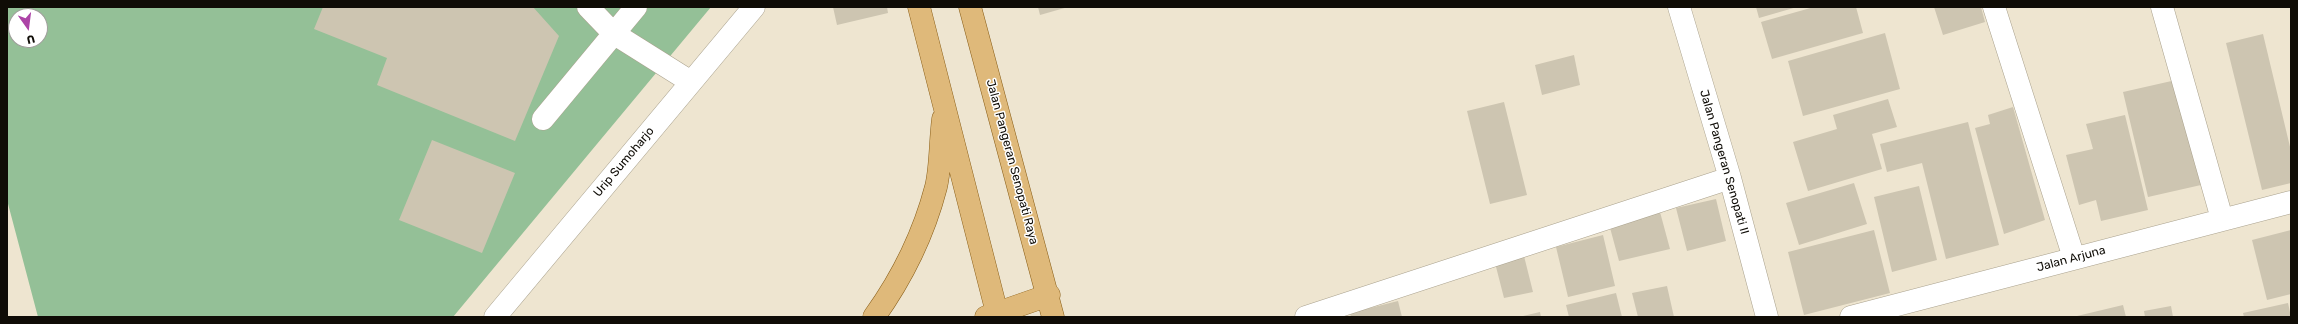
<!DOCTYPE html>
<style>
body{margin:0}
#map{position:relative;width:2298px;height:324px;overflow:hidden;background:#eee5d0;font-family:Rubik,sans-serif}
canvas{display:block}
.frame{position:absolute;inset:0;border:8px solid #0f0c06;pointer-events:none}
.north{position:absolute;left:8px;top:8px;width:40px;height:40px;box-sizing:border-box;background:#fff;border:1px solid #9f9e9b;border-radius:50%;rotate:166deg;font-size:11px;font-weight:700;line-height:16px;text-align:center;color:#0f0c06}
.north::after{content:'';display:block;margin:auto;width:14px;height:18px;background:#ad44a7;clip-path:polygon(50% 0,100% 100%,50% 72%,0 100%)}
</style>
<div id="map">
<canvas width="2298" height="324"></canvas>
<div class="frame"></div>
<div class="north">U</div>
</div>
<script>
const g = document.querySelector('canvas').getContext('2d');
g.lineJoin = 'round';
function paint(path, color) { g.fillStyle = color; g.fill(path, 'evenodd'); }
function stroke(path, color, width, dash) { g.strokeStyle = color; g.lineWidth = width; g.lineCap = dash ? 'butt' : 'round'; g.setLineDash(dash || []); g.stroke(path); }
function label(font, color, halo, rows, align = 'center') {
  g.font = font + ' Rubik,sans-serif'; g.lineWidth = 3; g.setLineDash([]); g.textBaseline = 'middle'; g.strokeStyle = halo; g.fillStyle = color; for (const [text, x, y, turn = 0] of rows) {
    g.save(); g.translate(x, y); g.rotate((+turn || 0) * Math.PI / 180); g.textAlign = isNaN(turn) ? turn : align; if (halo) g.strokeText(text, 0, 0); g.fillText(text, 0, 0); g.restore();
  }
}
paint(new Path2D(`
 M7 7H711L453 317H38L7 200ZM16 16H40V40H16Z`), '#94c097');
paint(new Path2D(`
 M323 7H533L559 36 515 141 377 85 387 58 314 29Z
 M833 7H887L888 13 837 25Z
 M1038 7H1068L1040 15Z
 M1756 7H1797L1759 18Z
 M1814 7H1856L1863 33 1772 59 1761 22Z
 M1934 7H1981L1985 22 1943 35Z
 M1885 33 1900 89 1803 116 1788 61Z
 M2263 34 2291 151V183L2262 190 2226 43Z
 M1574 55 1580 85 1542 95 1535 65Z
 M2176 80 2201 185 2148 197 2123 92Z
 M1888 99 1897 127 1872 134 1882 169 1808 191 1793 142 1837 129 1833 115Z
 M1504 102 1527 195 1490 204 1467 111Z
 M2013 107 2045 220 2004 234 1975 128 1990 124 1988 115Z
 M2125 115 2148 210 2101 221 2096 200 2079 205 2066 155 2093 149 2086 124Z
 M1968 122 1999 245 1946 259 1922 163 1887 172 1880 144Z
 M432 140 515 173 482 253 399 220Z
 M1854 183 1867 224 1799 245 1786 203Z
 M1919 186 1937 260 1892 272 1874 197Z
 M1716 199 1726 241 1687 251 1676 208Z
 M1660 212 1670 249 1619 261 1609 224Z
 M1874 230 1890 293 1804 315 1788 252Z
 M2291 230V294L2267 300 2252 240Z
 M1603 235 1615 286 1568 297 1556 247Z
 M1523 252 1533 292 1504 298 1494 259Z
 M1667 286 1674 317H1638L1632 293Z
 M1616 293 1622 317H1569L1566 305Z
 M1398 301 1402 317H1351L1350 313Z
 M2288 303 2291 317H2244L2243 313Z
 M2123 305 2126 317H2077V316Z
 M2171 306 2173 317H2145L2144 311Z
 M1540 312 1541 317H1523V316Z`), '#cdc5b1');
const minor = new Path2D(`
 M588 7 613 33 691 82
 M1679 7 1730 178 1767 317
 M1994 7 2074 258
 M2162 7 2222 219
 M543 119 636 7
 M495 317 754 7
 M1306 317 1730 178
 M1851 317 2291 202`);
const major = new Path2D(`
 M919 7 998 317
 M970 7 1053 317
 M874 317C902 278 924 233 936 187 941 166 940 141 943 119
 M986 317 1049 295`);
stroke(minor, '#aaa28e', 23);
stroke(major, '#895e18', 23);
stroke(minor, '#fff', 22);
stroke(major, '#dfb97a', 22);
label('12px', '#0f0c06', '#fff', [
 ["Urip Sumoharjo",624,162,-50],
 ["Jalan Pangeran Senopati Raya",1012,162,75],
 ["Jalan Pangeran Senopati II",1724,162,74],
 ["Jalan Arjuna",2071,259,-15]
]);
</script>
